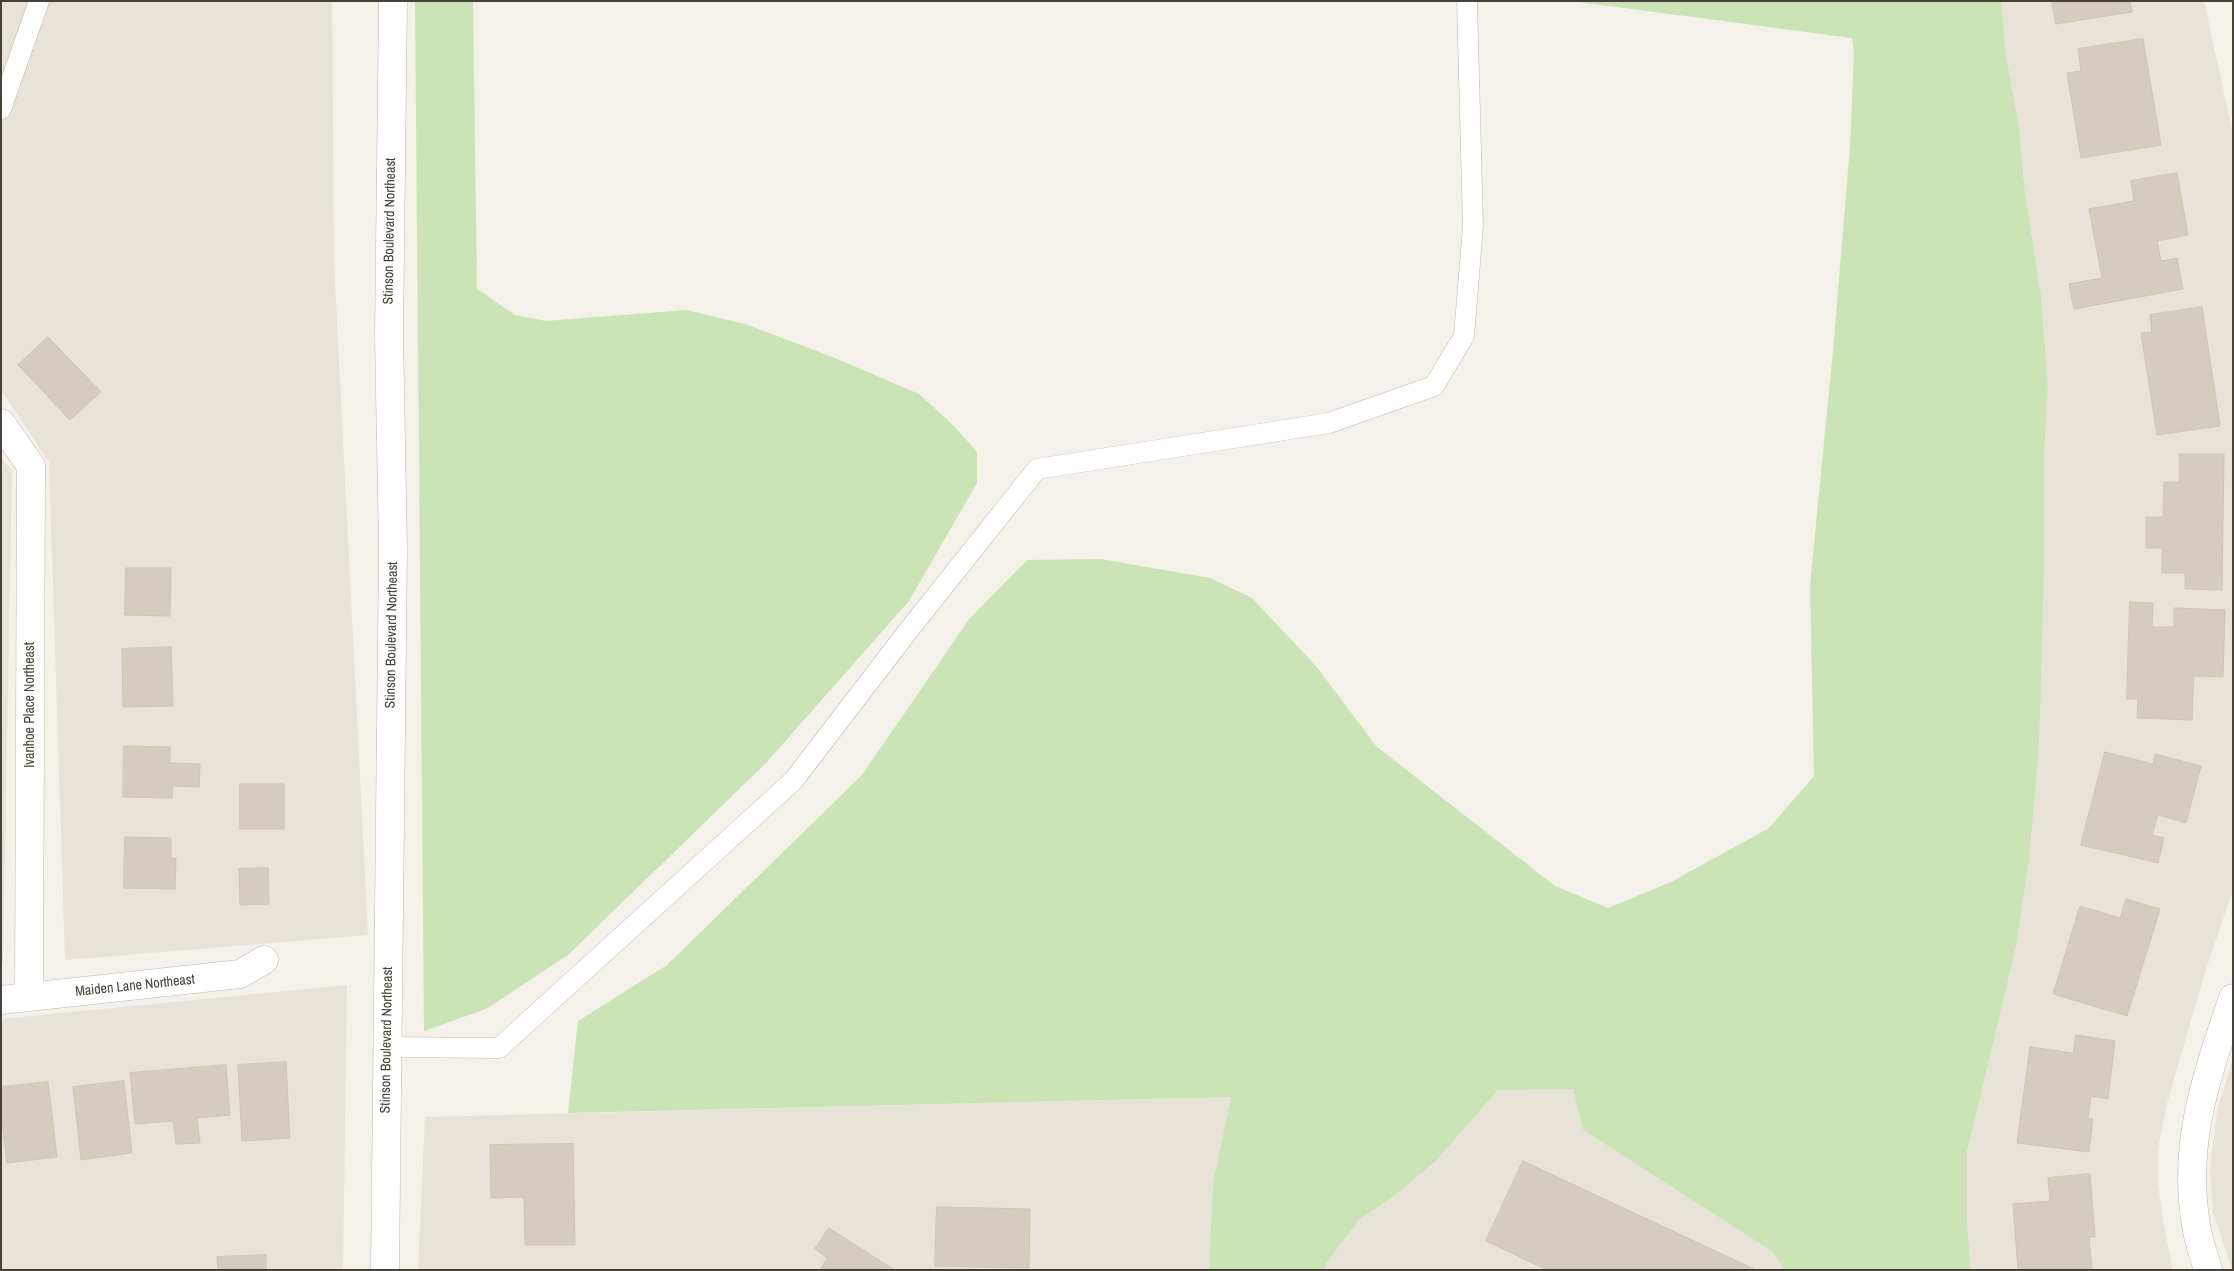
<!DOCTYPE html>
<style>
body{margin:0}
#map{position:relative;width:2234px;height:1271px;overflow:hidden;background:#f3f1e9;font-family:"Archivo Narrow",sans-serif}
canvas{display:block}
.frame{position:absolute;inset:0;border:2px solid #464238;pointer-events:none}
</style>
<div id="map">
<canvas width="2234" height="1271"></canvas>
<div class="frame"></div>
</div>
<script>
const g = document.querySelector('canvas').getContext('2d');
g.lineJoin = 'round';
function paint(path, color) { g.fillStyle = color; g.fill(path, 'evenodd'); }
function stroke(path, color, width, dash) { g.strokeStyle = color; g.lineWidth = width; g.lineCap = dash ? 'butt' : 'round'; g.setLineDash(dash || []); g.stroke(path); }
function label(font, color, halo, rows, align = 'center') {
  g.font = font + ' "Archivo Narrow",sans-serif'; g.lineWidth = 4; g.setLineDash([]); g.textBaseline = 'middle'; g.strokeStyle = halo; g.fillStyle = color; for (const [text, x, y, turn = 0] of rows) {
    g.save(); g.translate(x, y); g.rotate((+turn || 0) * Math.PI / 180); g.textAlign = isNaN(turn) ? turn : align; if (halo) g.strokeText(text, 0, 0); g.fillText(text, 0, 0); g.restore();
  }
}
paint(new Path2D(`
 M1 1H332L334 261 368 935 65 960 49 462 1 390Z
 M2001 1H2204L2233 134V890L2205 972 2166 1107 2158 1149V1184L2164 1226 2173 1270H1971L1967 1223V1152L2016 947 2029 861 2039 748 2044 457 2048 386 2041 295 2025 193 2019 127 2006 55Z
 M1 458 12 471 3 962 1 967Z
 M347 985 343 1270H1V1019Z
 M2233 1059V1270H2232L2213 1212 2210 1170 2217 1111Z
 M1573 1089 1583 1130 1773 1252 1784 1270H1324L1325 1263 1360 1219 1393 1197 1436 1161 1498 1090Z
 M1231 1097 1213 1182 1209 1270H418L425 1117Z`), '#e7e3d8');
paint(new Path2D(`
 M415 1H473L477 289 515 315 546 321 686 310 745 324 835 358 919 394 953 425 977 452V483L909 601 766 763 568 955 486 1009 424 1031Z
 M1571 1H2001L2006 55 2019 127 2025 193 2041 295 2048 386 2044 457V567L2039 748 2029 861 2016 947 1967 1152V1223L1971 1270H1784L1773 1252 1583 1130 1573 1089 1498 1090 1436 1161 1393 1197 1360 1219 1326 1263 1324 1270H1209L1213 1182 1231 1097 568 1113 578 1021 667 965 862 775 970 618 1027 560 1101 559 1210 578 1252 598 1316 666 1376 746 1555 886 1608 908 1671 882 1769 828 1814 776 1810 585 1833 351 1850 146 1854 53 1852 38Z`), '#cbe4b5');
const building = new Path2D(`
 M2052 1H2130L2132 12 2056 24Z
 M2143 39 2161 145 2081 158 2067 73 2081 71 2078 49Z
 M2177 173 2188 235 2157 241 2161 261 2177 258 2183 289 2074 309 2069 284 2102 278 2089 209 2134 201 2131 181Z
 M2202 307 2220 426 2157 435 2141 333 2152 332 2150 315Z
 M48 337 101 392 70 420 18 365Z
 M2180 454H2224L2222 590 2185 589V573H2162V548H2146V517H2163L2164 482H2179Z
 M126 568H171L170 616 125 615Z
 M2130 602 2153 603 2152 627H2174V608L2225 610 2223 677 2194 676 2192 720 2137 718 2138 699H2127Z
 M171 647 173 706 123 707 122 649Z
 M124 746 170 747V763L200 764 199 787 173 786 172 798 123 797Z
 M2105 752 2153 764 2155 754 2201 766 2186 823 2158 815 2152 835 2164 838 2158 863 2081 845Z
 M240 784H284V829H240Z
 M125 837 171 838V858H176L175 889 124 888Z
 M268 868 269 904 240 905 239 869Z
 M2126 899 2160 909 2127 1016 2053 994 2080 906 2120 918Z
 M2076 1035 2115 1041 2108 1099 2091 1096 2088 1118 2093 1119 2089 1152 2017 1143 2030 1047 2073 1053Z
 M286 1062 290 1138 242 1141 238 1065Z
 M226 1065 230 1115 197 1118 200 1143 176 1144 173 1121 135 1124 130 1073Z
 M124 1081 132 1153 81 1160 73 1087Z
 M48 1082 57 1157 7 1163 1 1114V1087Z
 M573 1144 575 1245H525L524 1197 491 1198 490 1145Z
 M1523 1161 1756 1270H1547L1486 1241Z
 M2090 1174 2095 1237H2089L2092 1270H2018L2013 1204 2050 1201 2048 1178Z
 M937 1207 1030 1209 1029 1268 935 1266Z
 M829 1228 893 1269V1270H820L827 1258 815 1249Z
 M266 1255V1270H218L217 1257Z`);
paint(building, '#d4cdbf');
stroke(building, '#cec6b3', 1);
const service = new Path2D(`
 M1 109 39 1
 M387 1047 499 1048 793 781 908 631 1037 469 1329 423 1434 386 1464 336 1473 226 1467 1`);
const minor = new Path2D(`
 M1 423 31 466 29 997
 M1 1000 240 974 264 960
 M2208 1270C2204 1255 2198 1240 2196 1225 2182 1142 2207 1076 2233 998`);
const tertiary = new Path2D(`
 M385 1270 393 549 389 335 393 1`);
stroke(service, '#beb9ac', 21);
stroke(minor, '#beb9ac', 29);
stroke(tertiary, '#beb9ac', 29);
stroke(service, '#fff', 20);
stroke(minor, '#fff', 28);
stroke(tertiary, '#fff', 28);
label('14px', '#464238', '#fff', [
 ["Stinson Boulevard Northeast",390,231,-89],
 ["Stinson Boulevard Northeast",392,635,-89],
 ["Ivanhoe Place Northeast",30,705,-90],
 ["Maiden Lane Northeast",135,986,-6],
 ["Stinson Boulevard Northeast",387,1040,-89]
]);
</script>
